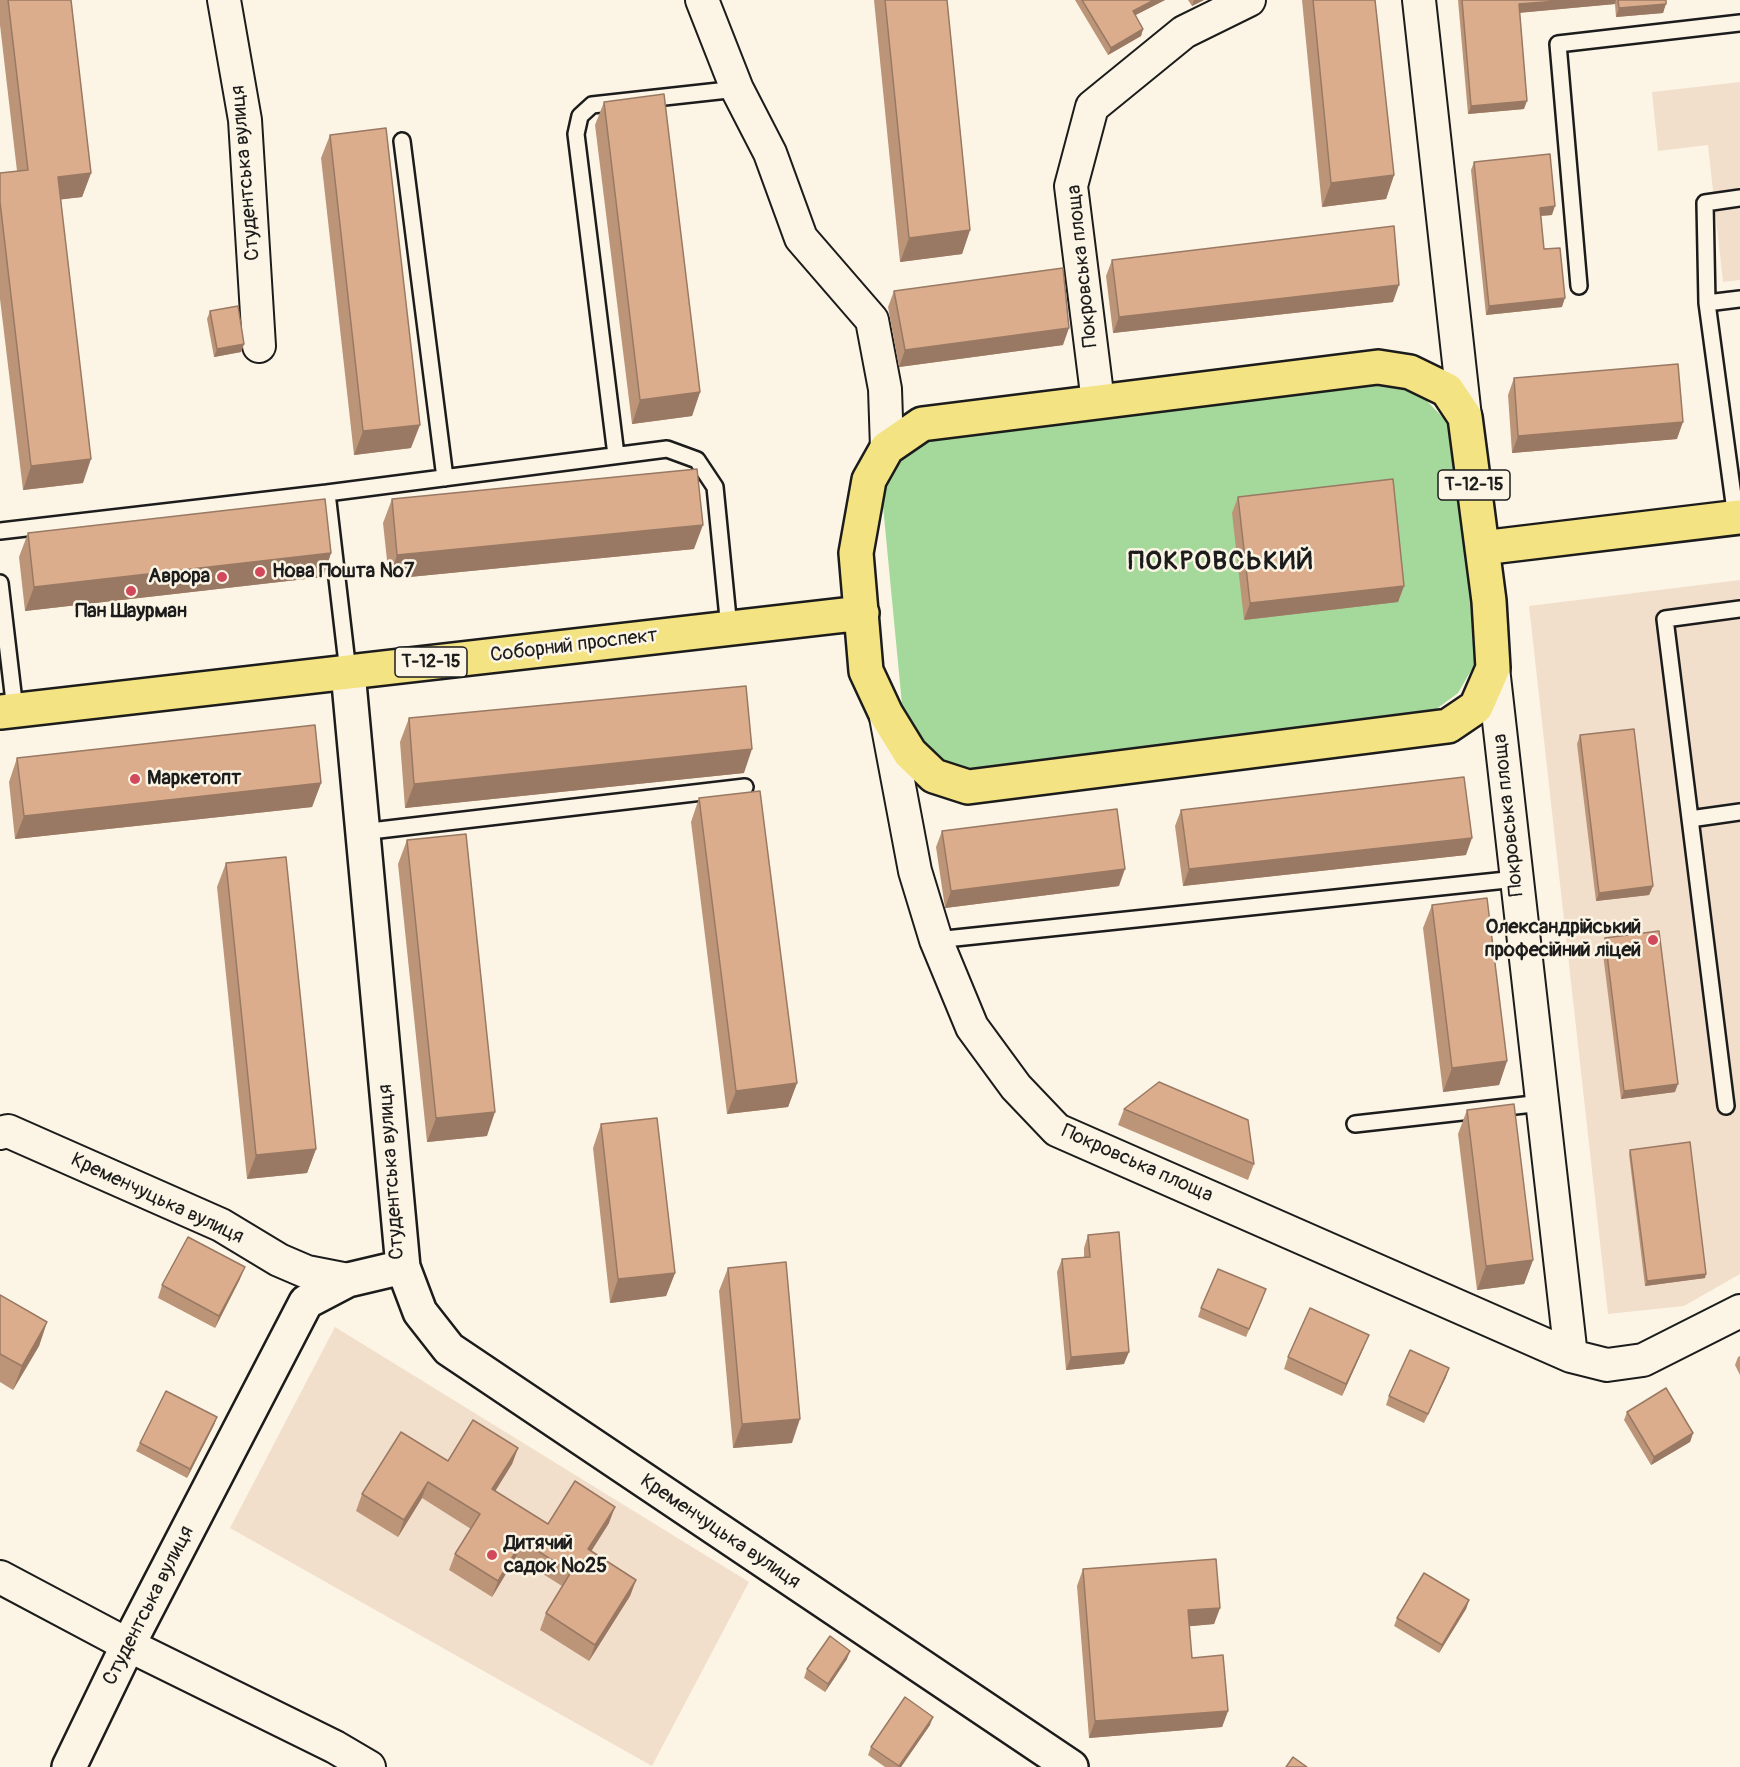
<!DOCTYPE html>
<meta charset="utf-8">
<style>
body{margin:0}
canvas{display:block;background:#fcf5e5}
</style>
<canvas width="1740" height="1767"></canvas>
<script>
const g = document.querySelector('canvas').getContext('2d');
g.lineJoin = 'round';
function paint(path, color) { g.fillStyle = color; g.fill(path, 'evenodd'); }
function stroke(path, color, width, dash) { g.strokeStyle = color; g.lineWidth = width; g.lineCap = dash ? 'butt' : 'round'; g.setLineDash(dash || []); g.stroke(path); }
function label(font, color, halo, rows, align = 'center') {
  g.font = font + ' Pangolin,sans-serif'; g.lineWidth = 5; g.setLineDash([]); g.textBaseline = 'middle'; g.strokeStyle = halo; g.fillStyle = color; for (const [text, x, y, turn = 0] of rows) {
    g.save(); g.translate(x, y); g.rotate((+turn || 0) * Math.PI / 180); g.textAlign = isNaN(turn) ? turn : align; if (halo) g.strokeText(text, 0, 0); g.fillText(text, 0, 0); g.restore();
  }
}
paint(new Path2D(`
 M1740 82V280L1723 282 1708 145 1658 151 1652 92Z
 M1740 580V1274L1684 1306 1608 1314 1529 606Z
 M335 1327 749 1582 652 1766 230 1528Z`), '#f2dfcb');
paint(new Path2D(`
 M1378 380 1423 397 1455 430 1480 655 1458 693 1427 716 972 776 924 751 903 715 881 485 897 453 935 433Z`), '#a5d99b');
const service = new Path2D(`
 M402 141 445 478
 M1579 286 1558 44 1740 23
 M1707 303 1740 299
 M616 455 576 134 580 116 592 105 737 89
 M327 493 667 449 697 460 715 487 729 628
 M1736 518 1707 303 1705 203 1740 198
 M0 531 327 493 348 672
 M0 583 15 710
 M1690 819 1740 812
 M362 832 745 787
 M936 940 1516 879
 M1726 1106 1665 619 1740 609
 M1355 1124 1542 1103`);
const minor = new Path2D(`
 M224 0 245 120 259 346
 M702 0 737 89 770 153 801 238 872 320 885 389 887 448
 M1419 0 1465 417
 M1098 402 1071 186 1092 107 1184 32 1249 0
 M1493 668 1571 1356
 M886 717 915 871 936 940 972 1027 1016 1087 1057 1130 1571 1356 1607 1365 1643 1360 1740 1311
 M0 1133 8 1131 221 1225 279 1260 307 1272 348 1280
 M0 1577 128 1645 335 1747 369 1767`);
const tertiary = new Path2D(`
 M403 1267 420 1312 449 1349 1071 1767
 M69 1767 128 1645 306 1302 348 1280 403 1267 348 672`);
const trunk = new Path2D(`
 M1378 367 1410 372 1447 390 1465 417 1489 601 1493 668 1476 707 1448 726 968 787 934 776 910 753 886 714 866 671 856 553 869 480 887 448 922 424Z
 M1482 548 1740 517
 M0 712 862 613`);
stroke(service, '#1c1c1c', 20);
stroke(minor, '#1c1c1c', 36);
stroke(tertiary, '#1c1c1c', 38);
stroke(trunk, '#1c1c1c', 38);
stroke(service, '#fcf5e5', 15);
stroke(minor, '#fcf5e5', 32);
stroke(tertiary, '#fcf5e5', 33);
stroke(trunk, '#f4e382', 33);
paint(new Path2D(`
 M0 0H71L91 173 82 197 61 199 83 483 23 490 0 299V173L17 171 0 25Z
 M874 0H947L970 230 962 254 900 262Z
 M1075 0H1165L1135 15 1143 29 1141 36 1108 55Z
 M1188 0H1204L1192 6Z
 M1302 0H1375L1394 175 1386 199 1322 207Z
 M1458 0H1666L1663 13 1616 17 1615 4 1519 13 1524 109 1468 114Z
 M604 102 700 392 692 416 632 424 595 125Z
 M330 135 411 448 354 455 321 158Z
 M1474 162 1552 215 1541 216 1544 249 1562 307 1486 315 1471 170Z
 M1112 260 1393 302 1113 333 1106 276Z
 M894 291 1063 345 899 367 888 307Z
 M210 311 244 344 241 352 214 357 207 319Z
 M1514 378 1677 439 1512 453 1508 395Z
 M1238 497 1404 586 1398 602 1244 620 1232 513Z
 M392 499 694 549 389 579 383 523Z
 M28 533 331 553 323 577 25 611 19 557Z
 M409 718 744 773 405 808 400 742Z
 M1580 735 1653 886 1649 895 1596 901 1577 744Z
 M17 758 321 783 312 807 15 839 9 782Z
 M699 798 797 1083 788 1107 727 1114 691 822Z
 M1181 810 1466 855 1183 886 1175 826Z
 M942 831 1119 886 945 908 936 847Z
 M407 840 487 1136 427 1142 398 864Z
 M226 863 316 1149 307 1173 247 1179 217 887Z
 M1432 905 1507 1061 1499 1085 1443 1092 1423 928Z
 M1605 938 1675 1092 1621 1099 1602 946Z
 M1124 1109 1254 1164 1248 1180 1118 1125Z
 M1467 1110 1533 1260 1524 1284 1477 1290 1458 1134Z
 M601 1124 675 1273 666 1296 610 1303 593 1148Z
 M1630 1150 1705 1278 1645 1286 1629 1154Z
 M1088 1235 1124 1364 1066 1370 1057 1272 1062 1259 1084 1257V1248Z
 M728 1268 792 1443 733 1448 719 1291Z
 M240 1279 215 1328 158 1298 162 1285Z
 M0 1295 47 1322 39 1346 13 1390 0 1382Z
 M1263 1298 1246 1337 1198 1317 1201 1308Z
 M1364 1347 1342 1396 1284 1369 1288 1357Z
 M1740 1356V1375L1735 1365 1738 1357Z
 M1446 1377 1424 1423 1386 1405 1389 1396Z
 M1627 1412 1693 1433 1690 1442 1651 1465 1624 1420Z
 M217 1417 214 1425 187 1478 136 1451 140 1443Z
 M518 1448 512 1464 495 1491 548 1524 609 1523 591 1551 636 1580 630 1596 589 1661 540 1630 546 1613 562 1586 516 1557 492 1597 449 1570 455 1554 471 1529 422 1498 398 1537 356 1511 362 1494 448 1461Z
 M1083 1569 1220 1608 1214 1624 1189 1626 1192 1658 1228 1711 1222 1727 1089 1738 1077 1586Z
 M1469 1600 1466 1609 1439 1653 1394 1626 1397 1618Z
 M847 1659 825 1692 804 1678 807 1669Z
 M930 1725 901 1767H885L868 1755 871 1747Z`), '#bc9579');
paint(new Path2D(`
 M1154 0H1165L1130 18 1133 11Z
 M1194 0H1204L1192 6Z
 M1570 0H1616L1615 4 1516 13 1519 4Z
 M1666 4 1663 13 1616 17 1619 8Z
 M1143 29 1141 36 1108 55 1111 48Z
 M1527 101 1524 109 1468 114 1471 106Z
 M91 173 82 197 49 201 58 177Z
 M1394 175 1386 199 1322 207 1331 183Z
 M1555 206 1552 215 1537 216 1540 208Z
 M970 230 962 254 900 262 909 238Z
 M1399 285 1393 302 1113 333 1119 317Z
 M1565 298 1562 307 1486 315 1489 306Z
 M1069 328 1063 345 899 367 905 350Z
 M244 344 241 352 214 357 217 349Z
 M700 392 692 416 632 424 640 400Z
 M1683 422 1677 439 1512 453 1518 436Z
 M420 425 411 448 354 455 363 431Z
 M91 459 83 483 23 490 31 466Z
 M703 525 694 549 389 579 397 555Z
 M331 553 323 577 25 611 34 587Z
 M1404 586 1398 602 1244 620 1250 603Z
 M752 749 744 773 405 808 414 784Z
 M321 783 312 807 15 839 24 816Z
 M1472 838 1466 855 1183 886 1189 869Z
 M1125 869 1119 886 945 908 951 891Z
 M1653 886 1649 895 1596 901 1599 893Z
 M1507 1061 1499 1085 1443 1092 1452 1068Z
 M797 1083 788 1107 727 1114 736 1091Z
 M1678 1084 1675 1092 1621 1099 1624 1091Z
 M495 1112 487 1136 427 1142 436 1118Z
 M316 1149 307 1173 247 1179 256 1155Z
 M1533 1260 1524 1284 1477 1290 1486 1266Z
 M245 1267 240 1279 215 1328 219 1316Z
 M675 1273 666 1296 610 1303 618 1279Z
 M1706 1274 1705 1278 1645 1286 1647 1281Z
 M47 1322 39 1346 13 1390 22 1366Z
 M1369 1335 1364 1347 1342 1396 1346 1384Z
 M1129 1352 1124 1364 1066 1370 1071 1357Z
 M1449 1368 1446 1377 1424 1423 1428 1414Z
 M217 1417 214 1425 187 1478 190 1469Z
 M800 1419 792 1443 733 1448 742 1424Z
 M1693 1433 1690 1442 1651 1465 1654 1457Z
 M518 1448 512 1464 486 1506 492 1489Z
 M428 1482 422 1498 398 1537 404 1520Z
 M615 1507 609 1523 582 1566 588 1549Z
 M522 1541 516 1557 492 1597 498 1581Z
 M636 1580 630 1596 589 1661 595 1645Z
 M1469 1600 1466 1609 1439 1653 1442 1645Z
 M1220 1608 1214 1624 1182 1627 1188 1610Z
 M850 1651 847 1659 825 1692 828 1684Z
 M1228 1711 1222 1727 1089 1738 1095 1721Z
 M933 1717 930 1725 901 1767H899Z`), '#997963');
const building = new Path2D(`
 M8 0H71L91 173 58 177 91 459 31 466 0 202V173L28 170Z
 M885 0H947L970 230 909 238Z
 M1082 0H1154L1133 11 1143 29 1111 48Z
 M1313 0H1375L1394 175 1331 183Z
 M1462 0H1570L1519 4 1527 101 1471 106Z
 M1618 0H1666V4L1619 8Z
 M664 94 700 392 640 400 604 102Z
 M386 128 420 425 363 431 330 135Z
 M1550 154 1555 206 1540 208 1544 249 1560 248 1565 298 1489 306 1474 162Z
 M1394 226 1399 285 1119 317 1112 260Z
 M1063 268 1069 328 905 350 894 291Z
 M238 306 244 344 217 349 210 311Z
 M1678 364 1683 422 1518 436 1514 378Z
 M697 469 703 525 397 555 392 499Z
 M1393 479 1404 586 1250 603 1238 497Z
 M325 499 331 553 34 587 28 533Z
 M746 686 752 749 414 784 409 718Z
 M315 725 321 783 24 816 17 758Z
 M1634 729 1653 886 1599 893 1580 735Z
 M1464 777 1472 838 1189 869 1181 810Z
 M760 791 797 1083 736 1091 699 798Z
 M1117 809 1125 869 951 891 942 831Z
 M466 834 495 1112 436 1118 407 840Z
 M286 857 316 1149 256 1155 226 863Z
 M1487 898 1507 1061 1452 1068 1432 905Z
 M1659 931 1678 1084 1624 1091 1605 938Z
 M1159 1082 1248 1120 1254 1164 1124 1109Z
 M1514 1104 1533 1260 1486 1266 1467 1110Z
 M657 1118 675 1273 618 1279 601 1124Z
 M1690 1142 1706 1274 1647 1281 1630 1150Z
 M1119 1232 1129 1352 1071 1357 1062 1259 1090 1257 1088 1235Z
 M188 1237 245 1267 219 1316 162 1285Z
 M786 1262 800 1419 742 1424 728 1268Z
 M1218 1269 1266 1289 1249 1329 1201 1308Z
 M0 1295 47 1322 22 1366 0 1354Z
 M1310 1308 1369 1335 1346 1384 1288 1357Z
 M1410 1350 1449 1368 1428 1414 1389 1396Z
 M1666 1388 1693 1433 1654 1457 1627 1412Z
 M166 1391 217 1417 190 1469 140 1443Z
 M473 1420 518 1448 492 1489 548 1524 575 1481 615 1507 588 1549 636 1580 595 1645 546 1613 571 1572 522 1541 498 1581 455 1554 480 1514 428 1482 404 1520 362 1494 401 1432 448 1461Z
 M1216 1559 1220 1608 1188 1610 1192 1658 1223 1655 1228 1711 1095 1721 1083 1569Z
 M1424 1573 1469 1600 1442 1645 1397 1618Z
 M830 1636 850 1651 828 1684 807 1669Z
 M905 1697 933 1717 899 1766 871 1747Z
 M1293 1757 1307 1767H1286Z`);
paint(building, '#dbad8d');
stroke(building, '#997963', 1.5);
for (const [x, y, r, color] of [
 [260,572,6,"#d1495b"],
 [222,577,6,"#d1495b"],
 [131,591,6,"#d1495b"],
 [135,779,6,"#d1495b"],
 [1653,940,6,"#d1495b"],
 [492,1555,6,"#d1495b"]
]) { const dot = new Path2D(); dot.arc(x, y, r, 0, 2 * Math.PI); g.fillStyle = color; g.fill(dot); stroke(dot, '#fcf5e5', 2); }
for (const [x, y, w] of [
 [1474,485,72],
 [431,662,72]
]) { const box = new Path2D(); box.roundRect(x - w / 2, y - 15, w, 30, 4.5); g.fillStyle = '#fcf5e5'; g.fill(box); stroke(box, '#1c1c1c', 1.5); }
label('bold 18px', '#1c1c1c', null, [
 ["Т-12-15",1474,485],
 ["Т-12-15",431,662]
]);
label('20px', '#1c1c1c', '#fcf5e5', [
 ["Студентська вулиця",246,173,-95],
 ["Покровська площа",1083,266,-96],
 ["Соборний проспект",574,646,-7],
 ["Покровська площа",1509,815,-96],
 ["Покровська площа",1137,1164,24],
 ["Студентська вулиця",392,1172,-94],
 ["Кременчуцька вулиця",157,1199,25],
 ["Кременчуцька вулиця",720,1532,34],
 ["Студентська вулиця",149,1606,-63]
]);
label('bold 20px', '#1c1c1c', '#fcf5e5', [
 ["Нова Пошта №7",272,572],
 ["Аврора",210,577,"right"],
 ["Пан Шаурман",131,612,"center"],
 ["Маркетопт",147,779],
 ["Олександрійський",1641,928,"right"],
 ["професійний ліцей",1641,951,"right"],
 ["Дитячий",504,1544],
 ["садок №25",504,1567]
], 'left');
g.letterSpacing = '1.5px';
label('bold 26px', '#1c1c1c', '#fcf5e5', [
 ["ПОКРОВСЬКИЙ",1221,562]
]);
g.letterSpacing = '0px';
</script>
